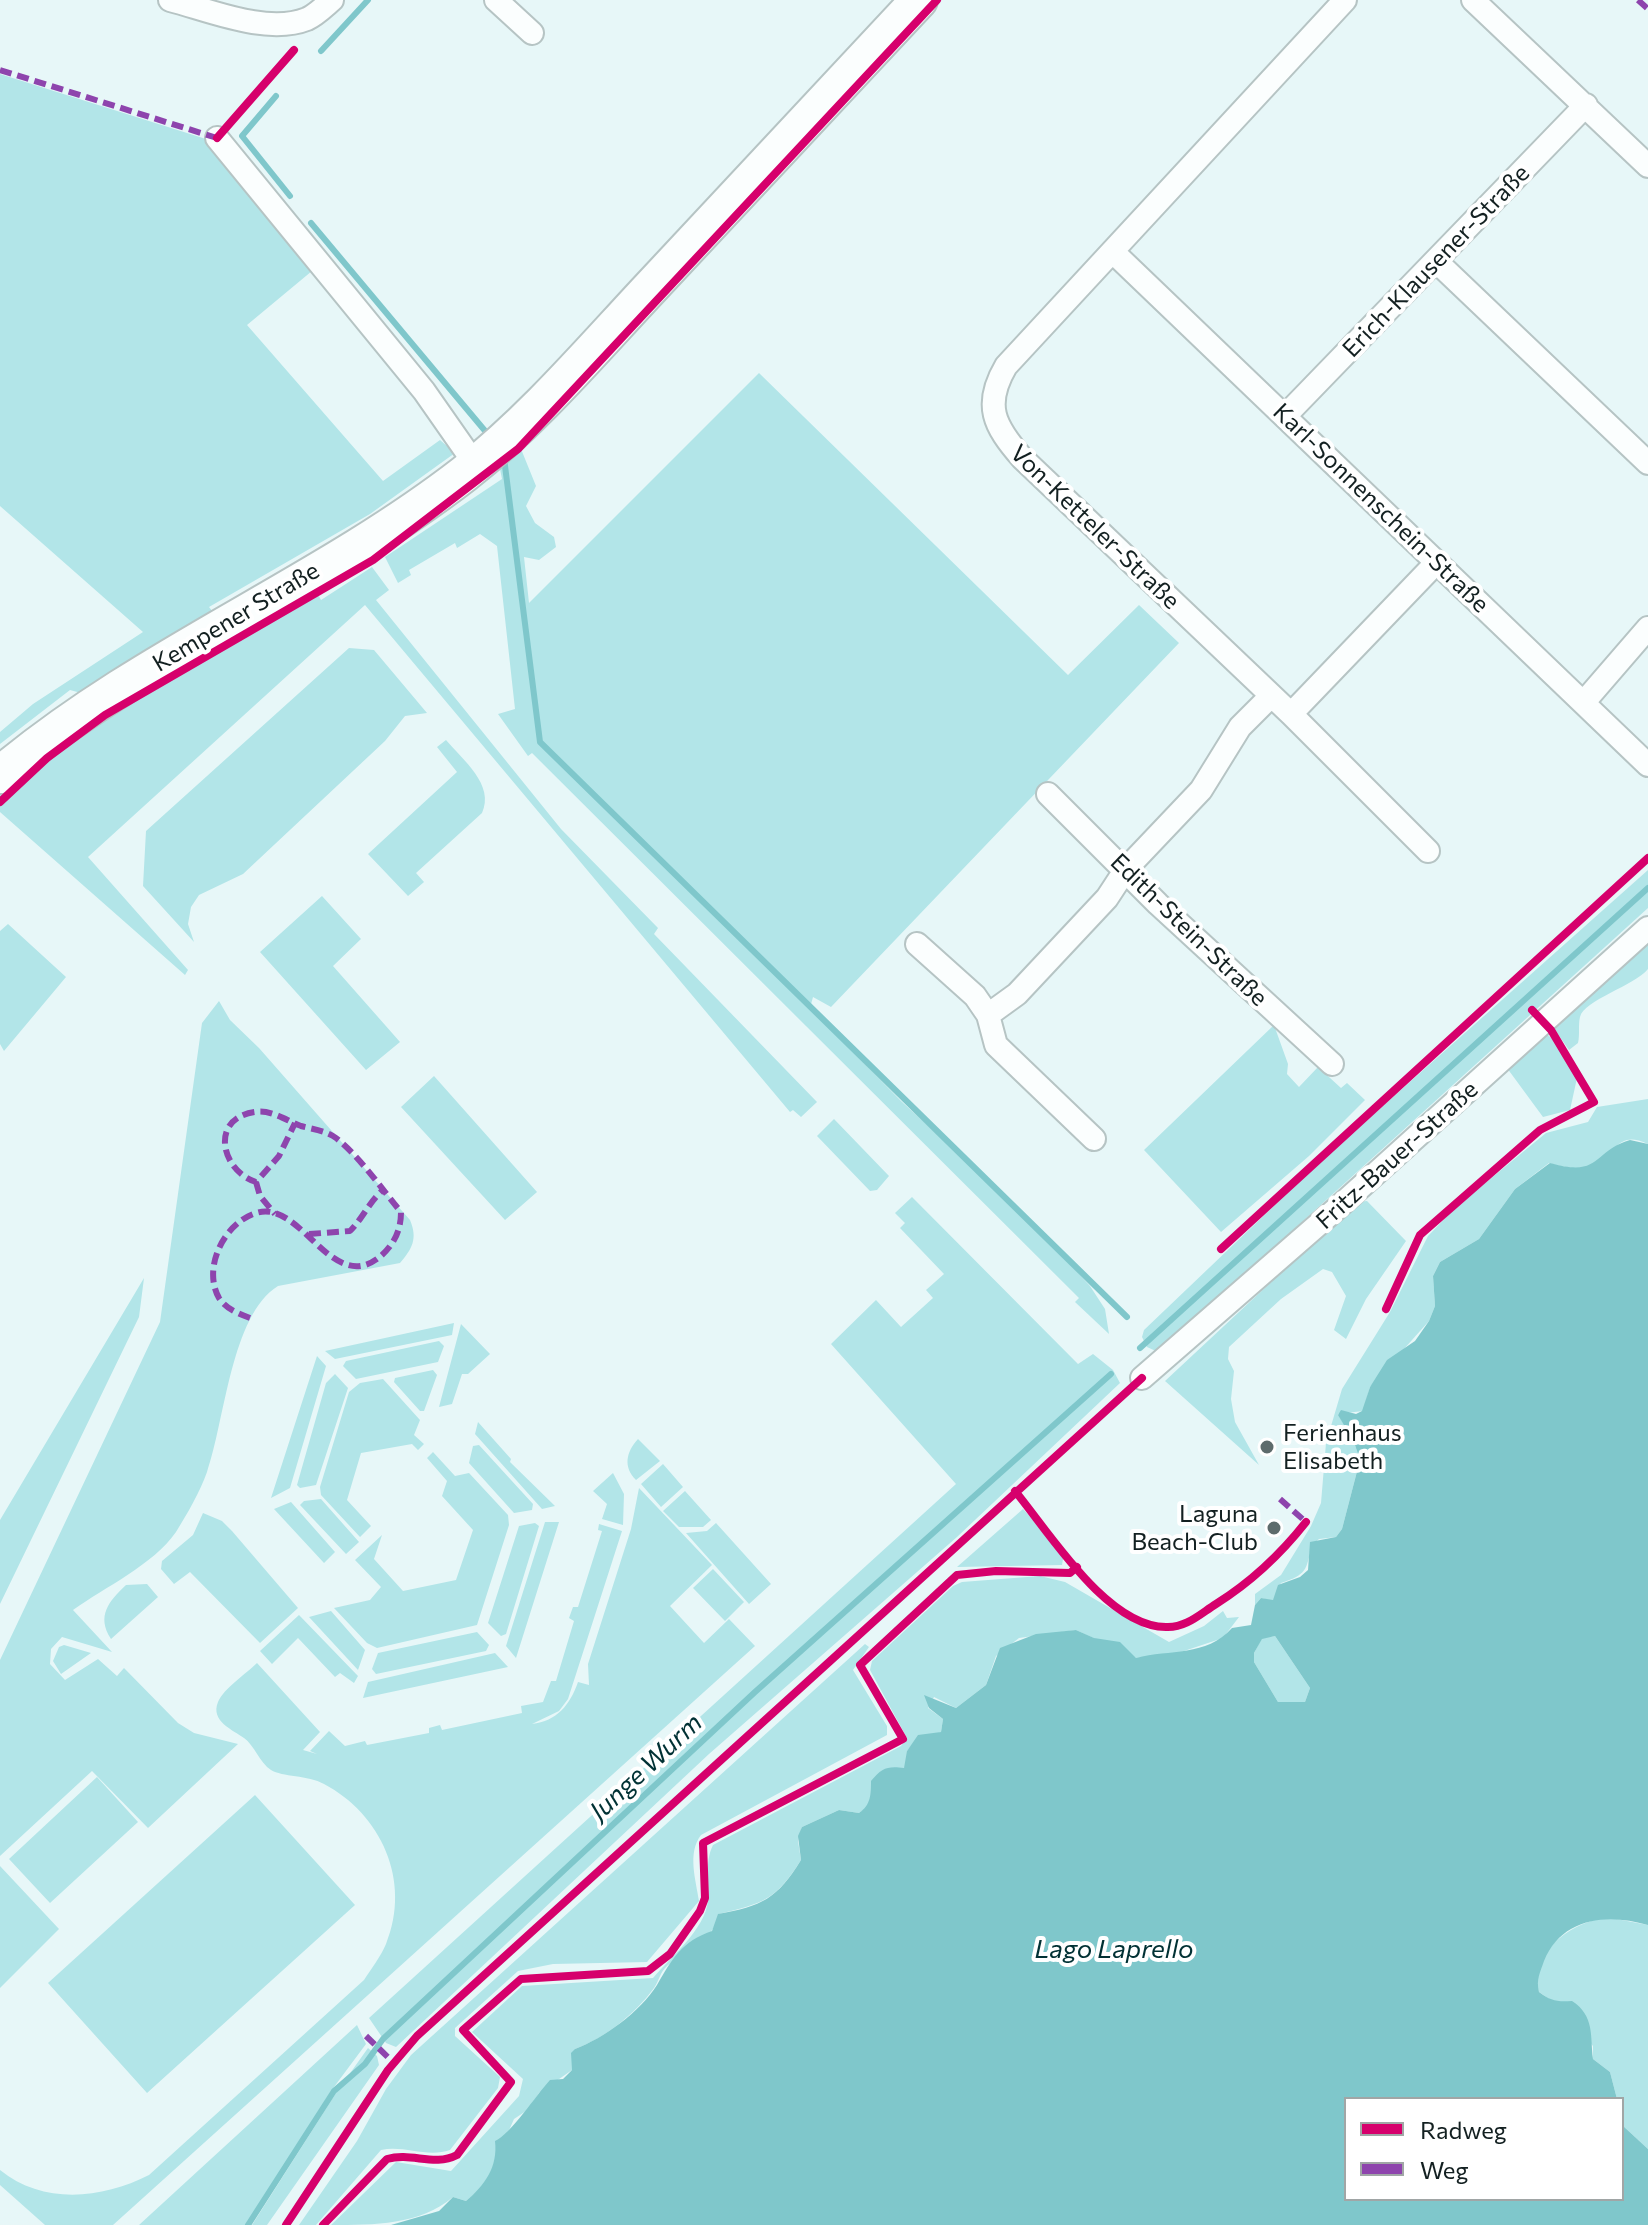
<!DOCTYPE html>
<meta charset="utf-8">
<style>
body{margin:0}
#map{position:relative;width:1648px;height:2225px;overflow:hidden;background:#e7f7f8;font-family:Commissioner,sans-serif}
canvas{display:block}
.legend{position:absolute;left:1344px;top:2097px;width:280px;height:104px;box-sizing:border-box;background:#fff;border:2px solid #a1a6a6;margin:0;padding:10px 14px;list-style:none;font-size:24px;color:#132021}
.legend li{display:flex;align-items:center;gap:16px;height:40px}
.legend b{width:40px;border:2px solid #a1a6a6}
</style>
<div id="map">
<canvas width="1648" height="2225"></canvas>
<ul class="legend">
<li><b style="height:10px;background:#d6006c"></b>Radweg</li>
<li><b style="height:10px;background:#8e44ad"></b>Weg</li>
</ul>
</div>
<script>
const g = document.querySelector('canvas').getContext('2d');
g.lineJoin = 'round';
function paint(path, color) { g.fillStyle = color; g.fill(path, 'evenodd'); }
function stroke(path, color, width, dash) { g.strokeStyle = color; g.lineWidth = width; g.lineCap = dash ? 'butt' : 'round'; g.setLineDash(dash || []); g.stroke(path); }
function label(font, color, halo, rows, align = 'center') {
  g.font = font + ' Commissioner,sans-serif'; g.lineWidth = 8; g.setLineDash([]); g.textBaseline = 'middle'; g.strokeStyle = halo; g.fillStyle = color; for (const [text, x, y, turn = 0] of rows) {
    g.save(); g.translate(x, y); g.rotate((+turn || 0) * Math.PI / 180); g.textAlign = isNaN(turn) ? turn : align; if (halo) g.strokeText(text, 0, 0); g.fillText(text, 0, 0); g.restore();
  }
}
paint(new Path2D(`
 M0 74 206 139 318 266 247 325 383 481 440 440 455 453 370 514 209 607 213 612 81 693 70 690 0 744V732L33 704 143 632 0 506Z
 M759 373 1068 675 1139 605 1179 643 831 1007 813 997 810 1008 901 1101 1025 1215 1090 1286 1105 1309 1109 1334 1075 1302 1079 1298 532 753 528 756 498 714 515 709 497 546 480 534 457 548 455 543 409 570 411 575 398 583 385 557 502 479 499 464 509 450 521 449 536 486 526 506 535 523 554 537 556 547 539 560 524 557 529 603Z
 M372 567 389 590 376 600 561 829 658 928 654 934 817 1102 801 1117 793 1110 790 1112 365 605 88 857 188 970 185 975 0 812V795L8 787 93 720 314 587 321 600Z
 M349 648 374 650 427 713 405 716 385 741 243 874 199 895 191 907 188 924 194 942 143 886 146 831Z
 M446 740C463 760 495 785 482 813L416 873 424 882 408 896 368 854 457 772 437 747Z
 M1648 870V908L1162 1349 1158 1352 1147 1347 1142 1337 1144 1330 1320 1162Z
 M322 896 361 939 333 966 400 1042 366 1070 260 952Z
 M8 924 66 977 4 1051 0 1044V931Z
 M1648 942V969C1634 986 1584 1000 1580 1017 1578 1025 1580 1034 1578 1043L1569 1050 1553 1027Z
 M219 1001 230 1020 259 1048 410 1220C418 1239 412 1249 400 1263L278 1286C231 1315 225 1421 207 1472 200 1492 187 1514 176 1532 153 1565 105 1587 73 1610L112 1652 62 1637 51 1649 50 1664 65 1680 98 1659 117 1676 124 1668 178 1723 194 1733 238 1744 148 1828 92 1771 0 1856V1660L160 1322 202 1023Z
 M1274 1025 1288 1064 1287 1074 1299 1087 1318 1067 1341 1088 1347 1083 1365 1100 1309 1156 1221 1232 1144 1150Z
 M1545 1033 1553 1039 1577 1078 1570 1110 1543 1117 1507 1068Z
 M434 1076 537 1192 505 1220 401 1107Z
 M1648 1099V1144C1620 1131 1618 1149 1599 1162 1584 1172 1565 1168 1549 1163L1515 1189 1479 1239 1440 1262 1433 1276 1435 1306 1429 1321 1370 1387 1363 1411 1338 1414 1354 1442 1360 1460 1342 1529 1336 1537 1319 1539 1311 1546C1307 1570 1306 1575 1281 1583L1273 1601 1261 1598 1255 1605V1594L1281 1575 1311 1526 1321 1503 1326 1443 1342 1389 1390 1312 1428 1236 1455 1208 1546 1133 1588 1122 1597 1107Z
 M834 1119 889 1176 877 1190 870 1191 817 1136Z
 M912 1197 1078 1364 1093 1354 1113 1370 1120 1383 957 1537 709 1754 396 2047 386 2043 369 2018 956 1484 831 1344 876 1300 901 1327 933 1298 926 1290 944 1274 900 1228 905 1223 895 1213Z
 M1367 1201 1406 1241 1366 1299 1346 1339 1334 1330 1346 1296 1332 1272 1323 1269 1281 1299 1229 1347 1228 1359 1234 1371 1231 1399 1235 1422 1259 1465 1165 1381 1357 1202Z
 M144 1278 139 1317 0 1604V1520Z
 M454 1323 452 1335 335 1359 325 1351Z
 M461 1324 490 1354 468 1374H462L452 1404 439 1407Z
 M439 1341 444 1346 438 1362 356 1379 343 1366 346 1361Z
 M317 1356 326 1366 290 1488 271 1498Z
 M433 1370 437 1375 424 1411H420L394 1382 395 1378Z
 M335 1374 348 1388 316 1485 300 1488 297 1485 326 1383Z
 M383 1379 420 1420 414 1435 424 1444 418 1450 412 1444 361 1453 347 1500 371 1526 360 1537 321 1495 320 1487 349 1392 360 1383Z
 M478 1422 511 1459 510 1462 555 1506 542 1509 475 1434Z
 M638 1439 660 1461 636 1480C623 1467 626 1452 638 1439Z
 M479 1445 533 1504 532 1510 514 1513 469 1463 473 1446Z
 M433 1452 455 1476 469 1473 508 1515 509 1525 477 1625 377 1648 367 1643 334 1608 370 1600 381 1587 355 1560 382 1535 374 1559 403 1591 456 1580 473 1530 442 1496 447 1481 427 1458Z
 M663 1464 683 1487 661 1507 641 1484Z
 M613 1473 624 1494 623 1525 602 1519 607 1504 593 1491Z
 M639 1488 712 1565 670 1606 704 1643 729 1619 755 1646 113 2225H45L0 2185V2170C43 2205 102 2199 149 2175L364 1980C371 1969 381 1956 386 1944 412 1881 381 1814 324 1784 308 1775 282 1777 271 1770 260 1763 254 1745 244 1738 233 1730 210 1721 218 1702 224 1688 246 1674 257 1663L320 1732 303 1750 317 1754 310 1751 329 1731 345 1746 365 1741 367 1745 429 1733V1728L440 1725 442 1730 522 1713 521 1706 543 1702 551 1681H556L574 1621 569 1618 573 1607H578L602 1531 598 1530 599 1524 622 1531 568 1699 559 1711 532 1724C557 1721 570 1705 578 1682L589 1685 588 1664 631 1529Z
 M685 1491 711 1520 703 1527H679L663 1511Z
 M321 1499 359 1542 346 1554 300 1505 304 1501Z
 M291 1502 335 1552 324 1563 274 1509Z
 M1023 1509 1064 1553 1062 1565 957 1567Z
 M203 1513 222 1521 232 1531 298 1608 260 1643 190 1572 174 1584 161 1569 162 1561 193 1535Z
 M545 1522H559L516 1658 506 1646Z
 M535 1523 539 1526 506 1634 501 1636 488 1623 519 1526Z
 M716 1523 771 1584 749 1604 686 1533 707 1531Z
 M713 1569 744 1602 725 1621 693 1588Z
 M1040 1576 1065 1582 1169 1642 1204 1626 1223 1611 1227 1618 1239 1617 1223 1638 1172 1655 1136 1658 1076 1630 1019 1638 996 1656 986 1685 956 1708 934 1697 928 1708 943 1719 941 1732 912 1745 907 1751V1765L864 1810 859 1813 839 1810 802 1827 798 1841 801 1860C775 1901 763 1903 719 1914 717 1937 684 1952 667 1966 660 1972 659 1981 654 1988 635 2014 605 2038 575 2049L572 2070 539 2093 529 2109 514 2119 485 2185 466 2201 453 2197C420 2225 374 2225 331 2225L396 2162 451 2171 519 2096 523 2079 472 2032 522 1986 653 1978C671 1957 705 1929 708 1901 710 1882 704 1863 713 1845L901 1746 907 1738 870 1670 872 1661 953 1586 962 1582Z
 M147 1584 158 1597 111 1639C96 1616 109 1601 126 1585Z
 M331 1611 365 1650 358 1670 309 1617Z
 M299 1615 358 1676 354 1683 340 1673 335 1677 298 1638 272 1664 260 1651Z
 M477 1632 489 1645 486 1651 376 1674 372 1669 378 1653Z
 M1275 1636 1310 1688 1305 1702H1278L1254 1662V1653L1262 1638Z
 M865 1644 869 1647 853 1670 887 1726V1735L701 1835C687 1853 696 1880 699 1901L647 1962 553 1964 518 1971 455 2028V2036L500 2077 498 2088 450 2150C427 2158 404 2145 381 2150L316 2225H299L357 2141 386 2089 411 2055Z
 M64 1645 91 1653 61 1674 53 1661 59 1647Z
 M495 1653 508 1667 363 1698 368 1682Z
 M97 1777 138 1822 50 1903 9 1859Z
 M255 1795 355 1905 147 2093 48 1983Z
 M0 1866 59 1929 0 1988Z
 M1606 1917 1648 1925V2149L1622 2125V2099H1617L1610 2072 1593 2059V2046L1555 2003 1539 1992C1529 1951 1572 1923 1606 1917Z
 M357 2025 366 2044 331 2091 246 2225H139Z
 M368 2048 377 2056 379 2065 267 2225H252L336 2093Z`), '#b2e5e8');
paint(new Path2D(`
 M1630 1140 1648 1144V1925C1608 1913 1562 1917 1544 1961 1540 1973 1536 1979 1539 1992 1551 2001 1557 2002 1572 2001 1595 2016 1590 2036 1593 2059L1610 2072 1617 2099H1346V2199H1622V2125L1648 2149V2225H391L439 2211 453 2197 466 2201C485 2185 498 2167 495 2141 510 2135 537 2094 550 2080L563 2079 572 2070 571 2053 575 2049C604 2038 640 2012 657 1985 672 1959 682 1941 712 1931L718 1914C762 1906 777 1899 801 1860L798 1836 802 1827 839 1810 859 1813C871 1805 871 1794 871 1781 882 1768 887 1766 904 1768L907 1751 918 1735 941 1732 943 1719 929 1708 924 1695 956 1708 986 1685 1000 1648 1036 1634 1076 1630 1094 1638 1120 1642 1136 1658C1170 1649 1206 1657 1232 1628L1251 1625 1255 1605 1261 1598 1273 1600 1278 1585 1300 1577 1308 1570 1310 1542 1336 1537 1342 1529 1360 1460 1354 1442 1338 1415 1341 1410 1356 1414 1362 1411 1370 1387 1387 1360 1415 1341 1429 1321 1435 1306 1433 1276 1440 1262 1479 1239 1515 1189 1550 1163C1602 1178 1592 1151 1630 1140ZM1275 1636 1310 1688 1305 1702H1278L1254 1662V1653L1262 1639Z`), '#7fc7cb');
stroke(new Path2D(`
 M321 51 368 0
 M276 96 242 136 290 196
 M311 223 491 438
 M504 458 540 742 1127 1317
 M1140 1348 1648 888
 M248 2225 334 2091 365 2064 383 2039 755 1692 1111 1374`), '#7fc7cb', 6);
const minor = new Path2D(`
 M170 0C209 10 267 35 307 19 316 15 325 6 332 0
 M496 0 532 33
 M1345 0 1006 366C983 405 994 426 1022 458L1291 714 1428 851
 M1473 0 1648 166
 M217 138 424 391 475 464
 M1113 252 1648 765
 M1437 262 1648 463
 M1285 416 1586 105
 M1584 702 1648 628
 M1291 714 1436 563
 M1048 794 1158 904 1332 1064
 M917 944 975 996 988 1015 996 1045 1094 1139
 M988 1015 1017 994 1107 898 1126 869 1201 790 1240 727 1271 696
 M1142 1378 1343 1203 1648 928`);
const primary = new Path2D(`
 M0 775C142 655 318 587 464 474 534 419 593 349 653 285 741 190 830 95 919 0`);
stroke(minor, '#b6c4c4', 26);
stroke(primary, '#b6c4c4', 40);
stroke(minor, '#fbfefe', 22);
stroke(primary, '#fbfefe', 36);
stroke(new Path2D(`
 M1638 0 1648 9
 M0 70 217 138 220 134
 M256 1182 260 1196 275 1214
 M309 1234 350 1231C363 1218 369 1202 383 1190
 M250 1318C239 1314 226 1309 219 1298 202 1268 224 1223 256 1213 302 1198 332 1299 382 1255 395 1243 401 1229 401 1212 381 1188 360 1157 336 1138 327 1131 312 1129 301 1126 287 1121 271 1109 255 1112 209 1118 221 1171 256 1182L279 1156 295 1123
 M1280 1499 1306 1522
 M366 2036 394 2063`), '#8e44ad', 6, [12, 6]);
stroke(new Path2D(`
 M217 138 294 50
 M0 802 47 758 105 715 373 560 518 449 937 0
 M1221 1249 1648 858
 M1386 1309 1420 1235 1540 1130 1594 1102 1551 1030 1532 1010
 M1015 1491C1049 1532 1107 1627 1166 1627 1186 1628 1200 1614 1216 1604 1251 1582 1280 1555 1306 1522
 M286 2225 388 2070 417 2036 1142 1378
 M323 2225 387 2159C412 2152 434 2167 457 2155L511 2082 463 2030 521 1979 648 1971 670 1954 700 1911 705 1898 703 1843 903 1739 860 1665 957 1575 996 1571 1070 1573 1077 1567`), '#d6006c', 8);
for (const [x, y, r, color] of [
 [1267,1447,8,"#5d6b6c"],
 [1274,1528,8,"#5d6b6c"]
]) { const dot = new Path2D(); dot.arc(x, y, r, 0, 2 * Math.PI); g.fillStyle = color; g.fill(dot); stroke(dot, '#fff', 3); }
label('24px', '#132021', '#fff', [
 ["Erich-Klausener-Straße",1436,261,-46],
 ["Karl-Sonnenschein-Straße",1381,508,44],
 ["Von-Ketteler-Straße",1095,527,44],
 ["Kempener Straße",236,617,-31],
 ["Edith-Stein-Straße",1189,930,44],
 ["Fritz-Bauer-Straße",1397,1155,-42]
]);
label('24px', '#132021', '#fff', [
 ["Ferienhaus",1283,1433],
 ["Elisabeth",1283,1461],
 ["Laguna",1258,1514,"right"],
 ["Beach-Club",1258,1542,"right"]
], 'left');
label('italic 26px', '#013134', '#fff', [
 ["Junge Wurm",646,1767,-43],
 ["Lago Laprello",1114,1949]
]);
</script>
